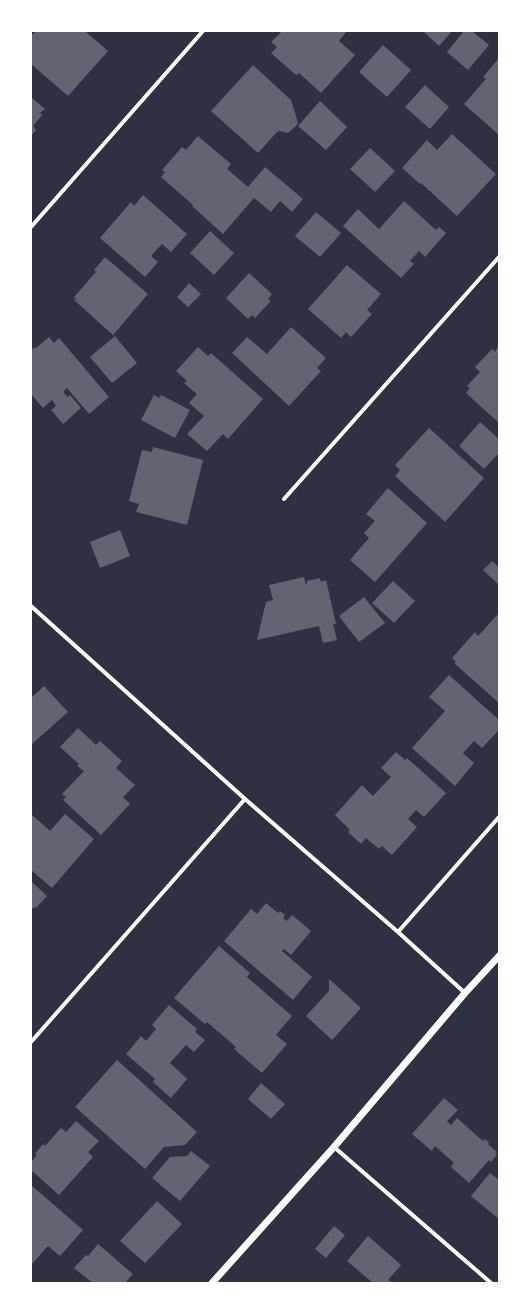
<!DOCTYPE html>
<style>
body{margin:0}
#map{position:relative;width:530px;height:1314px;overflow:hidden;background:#2d3142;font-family:"Fira Sans Condensed",sans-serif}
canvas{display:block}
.frame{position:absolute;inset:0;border:32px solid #fff;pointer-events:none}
</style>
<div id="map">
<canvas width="530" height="1314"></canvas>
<div class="frame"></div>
</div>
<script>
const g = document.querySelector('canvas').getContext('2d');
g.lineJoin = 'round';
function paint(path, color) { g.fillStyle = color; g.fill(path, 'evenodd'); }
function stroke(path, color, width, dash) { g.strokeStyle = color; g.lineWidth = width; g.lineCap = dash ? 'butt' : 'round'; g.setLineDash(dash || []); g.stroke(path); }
paint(new Path2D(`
 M36 31H85L108 51 68 96 31 64V36Z
 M282 31H347L339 41 355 55 321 93 299 73 296 75 271 53 277 47 271 42Z
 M423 31H452L439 46Z
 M464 31H472L489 45 468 70 447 52Z
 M383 45 411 70 387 97 359 72Z
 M499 58V135L464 104 486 79 483 77Z
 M253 65 291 100 298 123 296 126 288 133 279 131 276 133 258 153 211 111Z
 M425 85 449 107 430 129 405 107Z
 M31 97 45 109 40 113 42 115 33 126 36 130 31 136Z
 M320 101 347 127 326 150 298 126Z
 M452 134 496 174 457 216 421 183 420 184 402 168 427 140 437 150Z
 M198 136 231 164 227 169 248 187 265 167 303 199 292 212 280 201 271 212 254 198 223 234 192 206 193 205 161 177 165 172 162 170 182 147 186 150Z
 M370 148 395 171 375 192 350 169Z
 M143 195 187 234 171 252 162 244 151 256 158 262 145 277 100 238 131 202 134 206Z
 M404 201 436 230 439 227 446 233 425 257 419 251 410 261 414 264 401 278 343 226 358 209 379 229Z
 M316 212 341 233 320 257 295 236Z
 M210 231 234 253 214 275 190 253Z
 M105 257 148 294 113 335 74 300 76 299 74 297 96 272 94 270Z
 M347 265 381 294 367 310 372 314 351 337 346 332 341 338 308 309Z
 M249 273 272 294 268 299 271 301 255 318 252 315 248 319 226 298Z
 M189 283 201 294 188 307 177 297Z
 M291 327 326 358 317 368 321 371 289 406 232 353 247 337 267 354Z
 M115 336 137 363 112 383 90 357Z
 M49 337 54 343 59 338 109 397 89 414 67 388 63 392 68 397 70 395 81 408 63 424 51 410 56 406 52 400 43 408 31 394V350L35 347 36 348Z
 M499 345V423L466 393 470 388 467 386 480 372 475 367 492 349 495 352Z
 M198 347 208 356 211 353 263 399 228 439 223 434 207 451 187 434 204 416 189 403 197 394 184 383 187 381 176 371Z
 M154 395 159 398 161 395 190 410 175 438 141 420Z
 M480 422 499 439V453L484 469 459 446Z
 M429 428 484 478 445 522 395 476 400 470 395 465Z
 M153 447 203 460 187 525 136 512 139 504 129 501 142 450 152 452Z
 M388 488 427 523 375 582 350 560 369 538 364 533 375 521 366 514Z
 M120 530 130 556 100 568 90 542Z
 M492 561 499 567V585L483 570Z
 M304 577 306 585 307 584V581L320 578 321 582 326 580 336 624H333L337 640 323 643 319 626 257 640 266 602 273 600 269 585Z
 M393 581 415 601 394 623 372 603Z
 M364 597 385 623 359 642 339 616Z
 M499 613V703L454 663 456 662 452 658 475 632 478 636Z
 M449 675 499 720V730L482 748 474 741 463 753 474 763 455 786 412 748 445 711 429 697Z
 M44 686 68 712 31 745V698Z
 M78 728 96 745 100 741 122 761 116 768 135 785 123 797 130 804 101 835 63 800 66 797 62 794 84 771 77 766 79 764 60 747Z
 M396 752 405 760 407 758 446 793 424 817 416 810 408 819 417 827 392 855 382 846 379 849 366 838 361 844 348 832 350 830 335 815 362 785 373 796 391 777 381 768Z
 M31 814 50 831 65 814 94 839 52 888 31 870Z
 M31 881 47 896 36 908 34 907 31 910Z
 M266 903 278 913 280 911 285 915 283 918 287 921 292 915 311 931 291 955 284 949 282 951 312 977 293 1000 224 941 251 909 257 914Z
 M219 946 250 973 247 977 292 1016 276 1035 287 1044 262 1073 234 1049 236 1047 207 1022 205 1024 174 998Z
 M329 979 361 1008 332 1040 306 1016 329 991Z
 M169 1005 197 1029 195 1032 205 1040 194 1052 186 1045 170 1063 187 1079 171 1098 153 1082 155 1079 126 1054 141 1036 146 1041 156 1029 152 1025Z
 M117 1060 197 1132 185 1145 164 1147 145 1169 75 1107Z
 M261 1083 285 1104 271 1119 248 1099Z
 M444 1098 458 1110 447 1121 451 1125 457 1118 483 1141 484 1139 489 1142 488 1144 497 1152 495 1154 497 1155 491 1162 489 1160 469 1183 451 1167 454 1163 435 1146 432 1151 412 1134Z
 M76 1121 99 1141 88 1152 93 1157 59 1195 31 1170V1162L37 1155 35 1154 43 1144 45 1146 61 1128 66 1132Z
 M191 1151 210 1166 180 1201 152 1178 170 1157 187 1156Z
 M490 1173 499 1180V1219L471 1196Z
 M31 1185 83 1230 60 1256 48 1246 31 1265Z
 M157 1201 182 1224 145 1263 120 1241Z
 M334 1226 345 1235 326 1258 315 1249Z
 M368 1236 401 1265 388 1280 393 1283H373L347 1261Z
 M98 1244 133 1274 125 1283H93L74 1268 86 1255 88 1256Z`), '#626471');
stroke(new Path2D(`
 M31 227 203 31
 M284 499 499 257
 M31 606 245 799 398 932 465 993
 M398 932 499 817
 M31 1042 245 799
 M334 1147 491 1283`), '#fff', 4);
stroke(new Path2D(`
 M212 1283 334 1147 465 993 499 956`), '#fff', 7);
</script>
